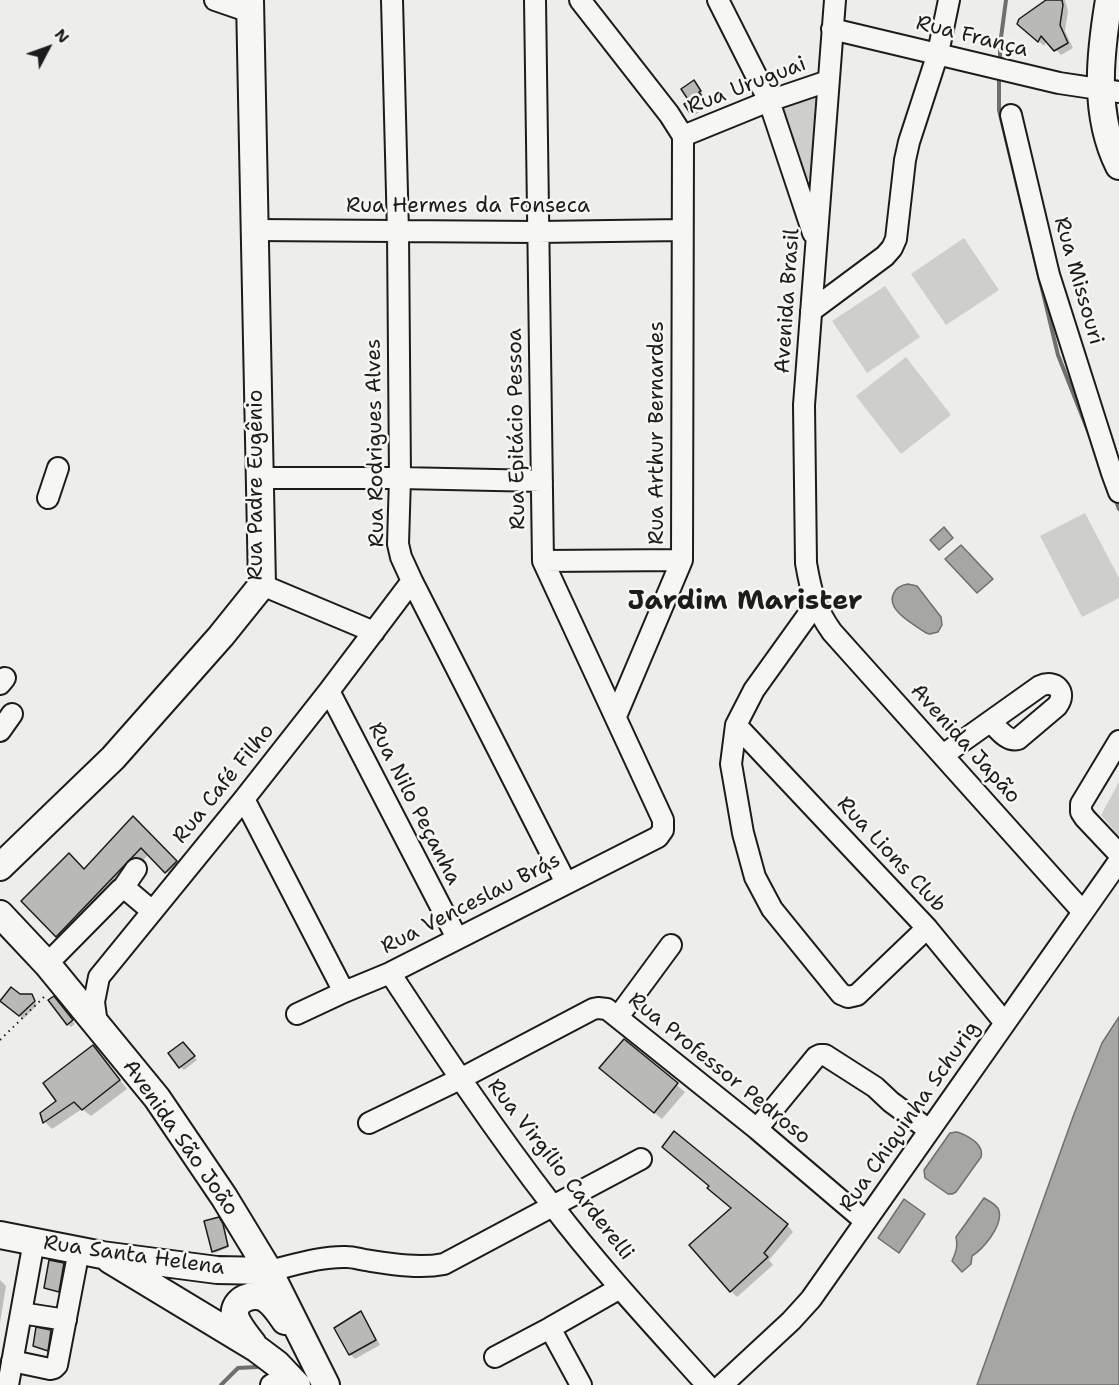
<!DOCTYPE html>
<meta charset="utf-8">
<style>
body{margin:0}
#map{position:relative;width:1119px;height:1385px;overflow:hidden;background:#edede9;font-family:"Shantell Sans",sans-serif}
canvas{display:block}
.north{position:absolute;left:18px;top:18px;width:60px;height:60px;-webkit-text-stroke:4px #f6f6f2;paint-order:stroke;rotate:49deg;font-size:16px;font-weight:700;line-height:24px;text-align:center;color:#1c1c1c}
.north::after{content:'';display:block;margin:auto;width:21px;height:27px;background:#1c1c1c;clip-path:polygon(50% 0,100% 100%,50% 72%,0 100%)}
</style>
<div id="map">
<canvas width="1119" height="1385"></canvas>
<div class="north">N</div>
</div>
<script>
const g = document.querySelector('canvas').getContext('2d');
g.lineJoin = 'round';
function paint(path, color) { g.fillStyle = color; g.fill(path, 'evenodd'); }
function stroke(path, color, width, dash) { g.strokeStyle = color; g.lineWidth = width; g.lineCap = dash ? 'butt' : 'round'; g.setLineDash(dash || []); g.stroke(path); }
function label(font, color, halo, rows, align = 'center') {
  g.font = font + ' "Shantell Sans",sans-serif'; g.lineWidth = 5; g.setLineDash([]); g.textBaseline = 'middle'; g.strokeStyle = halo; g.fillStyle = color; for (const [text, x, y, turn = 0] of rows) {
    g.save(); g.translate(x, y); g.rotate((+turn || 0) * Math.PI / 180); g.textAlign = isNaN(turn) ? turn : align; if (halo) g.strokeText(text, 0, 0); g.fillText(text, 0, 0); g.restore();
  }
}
paint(new Path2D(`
 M820 89 813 178 803 180 780 106Z
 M964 238 999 290 946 325 911 274Z
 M885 286 920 337 867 373 832 321Z
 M906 357 951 415 901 454 856 396Z
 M1085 513 1119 578V598L1082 617 1040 536Z
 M1119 782V836L1101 815Z`), '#cececb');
const water = new Path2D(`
 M944 527 953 538 939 550 930 540Z
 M961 545 993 579 977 593 945 559Z
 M908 584 917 586 941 617 942 625 938 632 930 634 926 633C915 625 887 611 893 595 895 588 901 585 908 584Z
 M1119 1017V1385H977L1074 1114 1102 1043Z
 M956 1132C963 1133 975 1140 979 1146 982 1150 982 1153 981 1157L956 1192 952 1194H948L925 1178 924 1170 950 1133Z
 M984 1198C989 1201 998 1205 999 1211 1003 1226 983 1249 972 1256L971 1264 962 1272 952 1261C956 1252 958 1247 956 1237Z
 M904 1199 925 1214 899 1253 878 1238Z`);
paint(water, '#a6a6a3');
stroke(water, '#6f6f6d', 1.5);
paint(new Path2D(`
 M1048 0H1065L1068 11 1065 31 1073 48 1061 55 1047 40 1044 46 1024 29Z
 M697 85 703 95 702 96 708 106 695 115 691 112Z
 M133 818 183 869 174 879 149 854 65 944 23 901 84 871Z
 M20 996H31L37 1005 23 1019 5 1004Z
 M57 1001 75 1024 71 1027 68 1024Z
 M624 1041 685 1092 662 1119 609 1076Z
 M93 1047 100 1054 127 1089 91 1116 82 1109 52 1129 45 1122 42 1114 58 1102Z
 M186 1047 197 1060 184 1070 180 1067Z
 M220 1220 224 1227 229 1247 215 1253 206 1223Z
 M787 1225 793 1232 769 1260 773 1265 737 1297 731 1291Z
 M64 1264 65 1266 60 1292 47 1289 46 1288Z
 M0 1280 6 1286 0 1323Z
 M361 1313 366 1319 380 1345 355 1359 350 1354Z`), '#0003');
stroke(new Path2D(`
 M1000 62V45L1006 0
 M999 75V110L1058 355 1090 436
 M1115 498 1119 509
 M221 1385 238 1368 257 1367`), '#6f6f6d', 4);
const building = new Path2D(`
 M1046 0H1062L1063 5 1060 25 1068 43 1054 51 1041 36 1038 42 1017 24 1019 19Z
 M694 80 701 91 699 92 706 103 690 113 684 104 689 101 681 89Z
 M133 816 177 861 165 873 141 848 56 937 21 901 69 853 84 869Z
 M11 987 20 994H32L35 1001 19 1016 0 1001Z
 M54 996 73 1020 67 1025 48 1000Z
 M624 1039 678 1083 654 1113 599 1068Z
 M183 1042 195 1056 179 1068 168 1053Z
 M93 1045 120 1080 82 1110 74 1102 43 1123 40 1113 56 1101 43 1083Z
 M674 1131 788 1224 764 1253 768 1257 730 1292 689 1245 731 1208 707 1188 709 1186 662 1147Z
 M219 1217 223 1224 228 1246 212 1252 204 1221Z
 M49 1260 64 1263 59 1292 44 1288Z
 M361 1311 376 1340 349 1355 334 1328Z
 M36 1327 51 1330 48 1351 33 1346Z`);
paint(building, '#b9b9b6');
stroke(building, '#1c1c1c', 1.5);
const minor = new Path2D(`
 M215 0 250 12
 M392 0 398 232 400 478 398 544 401 557 412 581 566 883
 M580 0 669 114 683 136
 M718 0 769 101 813 233
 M835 0 804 405 806 563C811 592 815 608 832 632L1083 912
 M832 29 1059 83 1119 92
 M1011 115 1049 275 1112 473 1119 492
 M683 136 769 101 828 81
 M255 230 538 232 682 230
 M811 311 885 256 892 248 896 239 905 160 909 142 938 53 949 0
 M259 478H400L542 481
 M48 498 58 468
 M543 561 682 560
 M262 585 374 632
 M815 605 754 690 736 725 731 764 743 833 755 877 772 909 841 994 848 997 857 995 927 928
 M0 684 5 678
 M329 691 457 938
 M616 716 682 560 683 136
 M736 725 927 928 1005 1023
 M0 731 12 714
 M1119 741 1081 804V812L1085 818 1119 854
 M943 755 1040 686C1055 679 1068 692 1057 706L1018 739C1007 742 998 729 991 722
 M244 799 344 992
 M123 888 136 869
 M47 964 121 889H126L152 911
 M390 973C442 1052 494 1130 552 1205 600 1268 654 1326 707 1385
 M297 1014 344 992 390 973 658 837 663 830V820L543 561 535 0
 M618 1017 671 945
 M97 1024 94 1002 99 977 244 799 329 691 412 581
 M369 1123 460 1079 593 1009 598 1008 607 1009 757 1129 865 1221
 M757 1129 816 1057 820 1055H825L875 1087 891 1102 929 1130
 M269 1271C294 1265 321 1256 347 1257 353 1257 359 1259 365 1260 391 1264 419 1269 444 1264L641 1159
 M21 1313 66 1320
 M550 1328 581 1385
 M495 1357 550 1328 620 1288
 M12 1361 50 1369 54 1368 57 1365 79 1250
 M8 1385 34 1241
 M271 1385 289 1375
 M722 1385 791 1321 811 1299 1119 861`);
const major = new Path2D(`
 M1109 0C1100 54 1093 114 1119 166
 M0 867 113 758 221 636 262 585 250 0
 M0 914 47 964 157 1098 224 1197 269 1271 326 1385
 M0 1235 102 1255 217 1270 269 1271
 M110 1260 257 1349 277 1364 297 1385
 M253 1344C247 1336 238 1326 235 1316 232 1299 255 1291 266 1299 274 1304 280 1314 285 1321`);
stroke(minor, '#1c1c1c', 24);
stroke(major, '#1c1c1c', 30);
stroke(new Path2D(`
 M0 1040 47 994`), '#1c1c1c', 2, [1.5, 4.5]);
stroke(minor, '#f6f6f2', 20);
stroke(major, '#f6f6f2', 26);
label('21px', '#1c1c1c', '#f6f6f2', [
 ["Rua França",972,37,14],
 ["Rua Uruguai",747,86,-21],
 ["Rua Hermes da Fonseca",468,207],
 ["Rua Missouri",1078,281,74],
 ["Avenida Brasil",788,301,-86],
 ["Rua Epitácio Pessoa",517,429,-91],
 ["Rua Arthur Bernardes",658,433,-90],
 ["Rua Rodrigues Alves",376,443,-91],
 ["Rua Padre Eugênio",257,485,-90],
 ["Avenida Japão",965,744,48],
 ["Rua Café Filho",224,784,-51],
 ["Rua Nilo Peçanha",414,804,63],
 ["Rua Lions Club",891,855,47],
 ["Rua Venceslau Brás",471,904,-27],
 ["Rua Professor Pedroso",719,1069,39],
 ["Rua Chiquinha Schurig",910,1117,-55],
 ["Avenida São João",180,1138,55],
 ["Rua Virgílio Carderelli",560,1170,52],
 ["Rua Santa Helena",134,1256,8]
]);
label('bold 27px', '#1c1c1c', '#f6f6f2', [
 ["Jardim Marister",745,602]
]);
</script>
